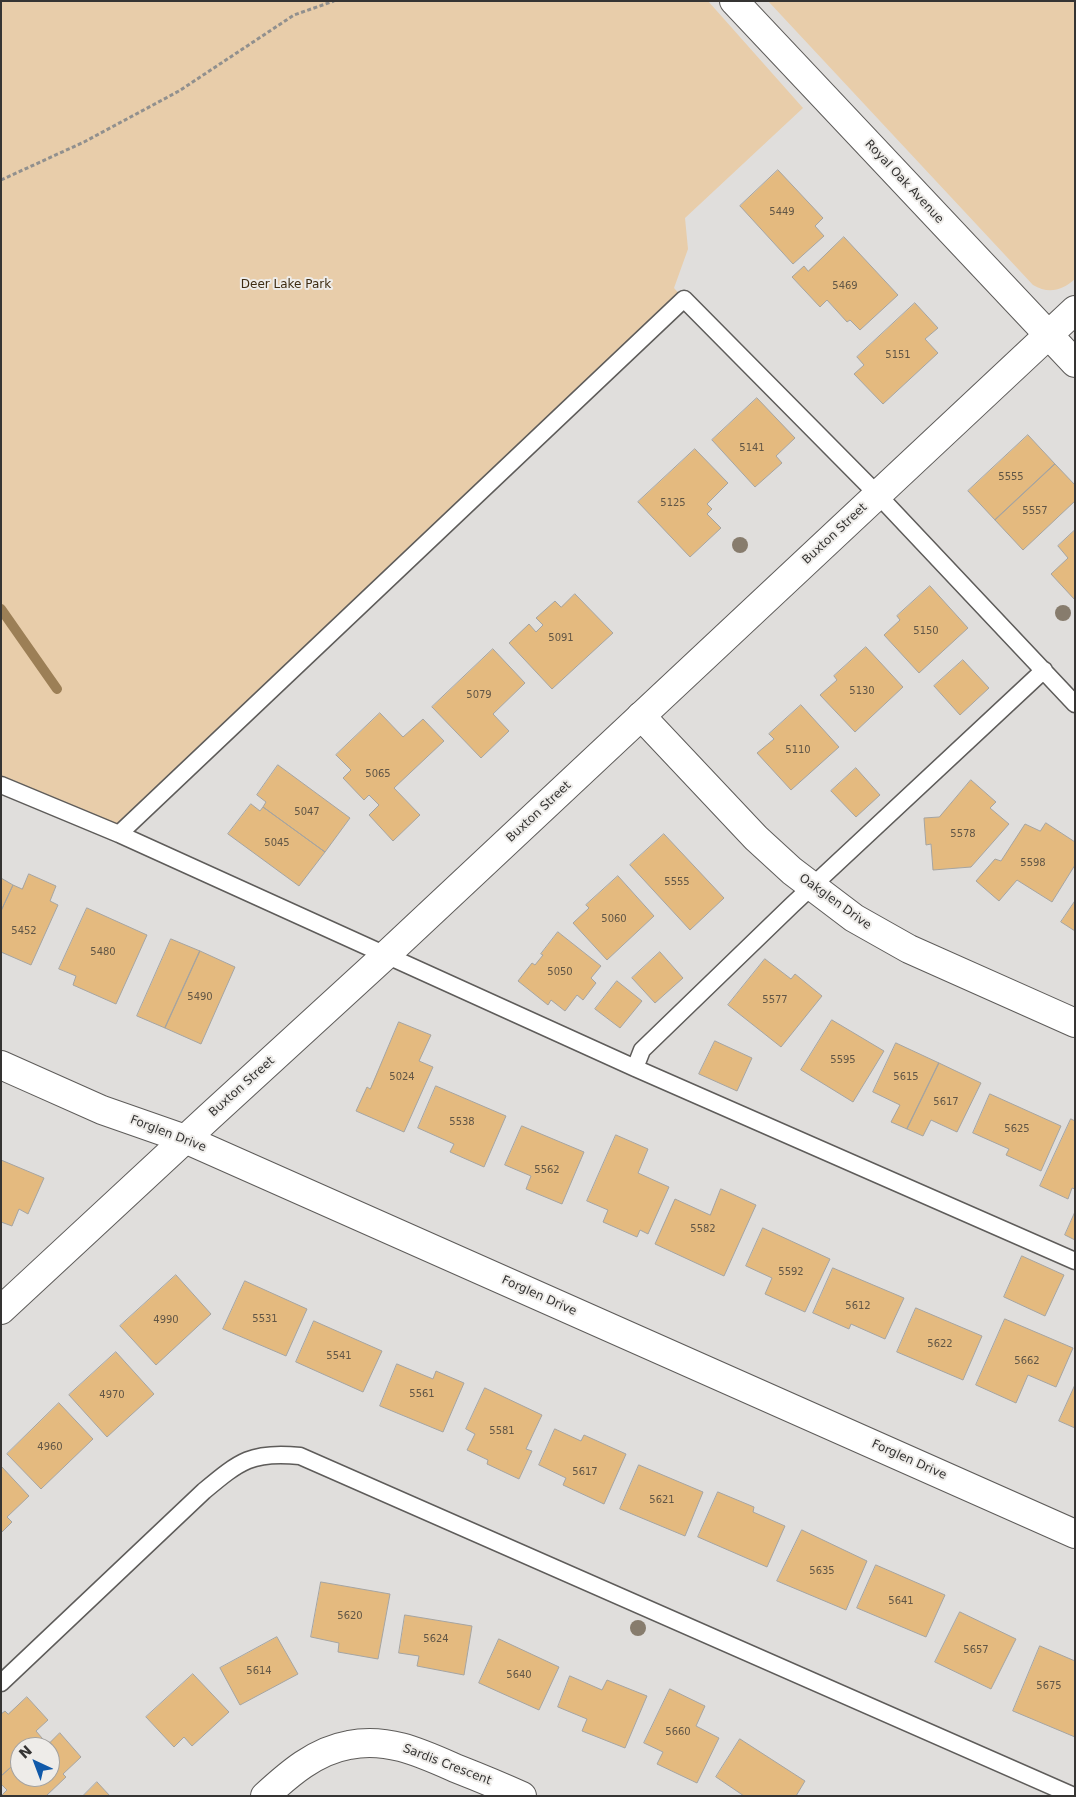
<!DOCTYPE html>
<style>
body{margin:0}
#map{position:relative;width:1076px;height:1797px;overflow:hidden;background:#e0dedc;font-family:"DejaVu Sans",sans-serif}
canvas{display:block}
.frame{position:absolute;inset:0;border:2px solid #353433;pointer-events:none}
.north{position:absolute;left:10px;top:1737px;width:50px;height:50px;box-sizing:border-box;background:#eeece9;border:1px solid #a4a2a0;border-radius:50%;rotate:317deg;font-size:14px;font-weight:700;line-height:20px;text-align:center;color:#353433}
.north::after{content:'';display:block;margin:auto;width:18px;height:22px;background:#1059a9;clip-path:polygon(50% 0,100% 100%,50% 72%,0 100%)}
</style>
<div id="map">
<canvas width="1076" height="1797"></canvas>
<div class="frame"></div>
<div class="north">N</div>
</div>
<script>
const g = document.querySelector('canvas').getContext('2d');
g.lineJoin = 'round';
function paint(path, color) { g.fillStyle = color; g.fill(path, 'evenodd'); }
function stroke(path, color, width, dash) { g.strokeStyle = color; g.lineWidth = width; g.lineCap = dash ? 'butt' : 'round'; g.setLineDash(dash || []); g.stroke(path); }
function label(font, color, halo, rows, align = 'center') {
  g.font = font + ' "DejaVu Sans",sans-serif'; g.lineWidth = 4; g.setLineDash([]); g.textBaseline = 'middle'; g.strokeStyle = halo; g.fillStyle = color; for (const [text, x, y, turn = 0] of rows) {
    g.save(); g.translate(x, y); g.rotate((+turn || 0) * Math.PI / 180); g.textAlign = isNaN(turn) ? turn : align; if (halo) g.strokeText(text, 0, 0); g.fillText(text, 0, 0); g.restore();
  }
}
paint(new Path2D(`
 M1 1H708L803 108 685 218 688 249 674 288 684 299 119 834 1 785Z
 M768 1H1075V279C1062 291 1048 294 1033 285Z`), '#e8cdaa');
stroke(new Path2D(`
 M1 609 57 689`), '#9c7f56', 10);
const building = new Path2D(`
 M778 170 823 218 815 226 824 236 793 264 740 206Z
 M844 237 898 295 860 330 850 320 847 322 827 300 820 307 792 277 804 266 808 271Z
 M915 303 938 328 925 339 938 353 883 404 854 374 864 365 857 357Z
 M757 398 795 438 776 456 782 463 755 487 712 440Z
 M1028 435 1055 464 995 520 968 491Z
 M695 449 728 483 707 504 712 509 707 514 721 528 690 557 638 502Z
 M1055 464 1075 485V501L1023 550 995 520Z
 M1075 530V600L1051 574 1068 558 1058 546Z
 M930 586 968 628 919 673 884 635 900 620 897 616Z
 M575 594 613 633 552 689 509 643 529 624 536 632 543 625 536 618 555 601 561 607Z
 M866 647 903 687 855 732 820 695 837 680 834 676Z
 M493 649 525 683 493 714 509 731 481 758 432 707Z
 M963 660 989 688 960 715 934 686Z
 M801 705 839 747 791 790 757 753 774 739 769 734Z
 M380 713 403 737 423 719 444 741 394 788 420 815 393 841 369 815 379 805 369 795 364 800 343 778 351 770 336 755Z
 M278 765 350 818 325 852 263 807 266 802 257 795Z
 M856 768 880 795 856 817 831 791Z
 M971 780 996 802 990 808 1009 824 971 867 933 870 931 844 926 845 924 818 939 817Z
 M251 804 260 811 263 807 325 852 299 886 228 834Z
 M1046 823 1075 842V865L1052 902 1017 880 999 901 976 881 995 859 1001 861 1025 824 1040 831Z
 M664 834 724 898 690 930 630 865Z
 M29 874 56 886 50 901 58 905 31 965 1 952V911L13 885 22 889Z
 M618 876 654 916 607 960 573 923 589 908 586 905Z
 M1 878 13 885 1 911Z
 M1075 901V931L1061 922Z
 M87 908 147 935 116 1004 73 985 76 976 59 969Z
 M558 932 601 966 591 978 596 983 583 1000 577 995 565 1011 551 1000 548 1005 518 981 532 963 535 965 543 955 541 954Z
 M171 939 200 951 165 1028 137 1016Z
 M200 951 235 967 201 1044 165 1028Z
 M660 952 683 978 655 1003 632 978Z
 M765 959 791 979 795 974 822 996 781 1047 728 1005Z
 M617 981 642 1001 620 1028 595 1009Z
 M832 1020 884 1051 853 1102 801 1070Z
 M399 1022 431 1035 419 1061 433 1067 404 1132 356 1111 367 1087 370 1089Z
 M715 1041 752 1058 737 1091 699 1074Z
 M896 1043 939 1063 907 1129 891 1122 900 1105 873 1092Z
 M939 1063 981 1083 957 1132 931 1120 923 1136 907 1129Z
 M436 1086 506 1116 484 1167 450 1152 454 1144 418 1128Z
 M990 1094 1061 1126 1041 1171 1006 1155 1009 1149 973 1133Z
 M1071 1119 1075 1121V1189L1072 1188 1068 1199 1040 1186Z
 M522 1126 584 1152 562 1204 526 1189 531 1176 505 1165Z
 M616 1135 648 1149 638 1173 669 1187 648 1234 640 1230 637 1237 603 1222 608 1210 587 1201Z
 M1 1160 44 1178 28 1214 19 1209 12 1226 1 1222Z
 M721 1189 756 1205 724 1276 655 1244 675 1199 710 1215Z
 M1075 1212V1240L1065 1235Z
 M763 1228 830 1259 805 1312 765 1294 772 1278 746 1266Z
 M1022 1256 1064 1275 1045 1316 1004 1297Z
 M833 1268 904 1298 885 1339 851 1324 849 1329 813 1313Z
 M176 1275 211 1314 156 1365 120 1326Z
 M245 1281 307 1309 286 1356 223 1329Z
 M916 1308 982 1336 963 1380 897 1352Z
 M1005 1319 1073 1348 1056 1387 1028 1375 1016 1403 976 1385Z
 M314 1321 382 1351 363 1392 296 1362Z
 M116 1352 154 1394 107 1437 69 1395Z
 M397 1364 433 1379 436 1371 464 1383 443 1432 380 1406Z
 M1075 1385V1428L1059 1421Z
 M485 1388 542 1415 526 1449 532 1451 519 1479 487 1464 488 1460 467 1450 475 1434 466 1429Z
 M59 1403 93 1439 41 1489 7 1454Z
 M555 1429 581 1441 584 1435 626 1454 604 1504 563 1485 566 1478 539 1465Z
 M639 1465 703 1492 685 1536 620 1509Z
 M1 1466 29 1496 7 1517 12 1522 1 1533Z
 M718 1492 754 1507 753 1512 785 1526 767 1567 698 1537Z
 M802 1530 867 1561 846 1610 777 1581Z
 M876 1565 945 1595 926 1637 857 1608Z
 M321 1582 390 1594 378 1659 338 1652 339 1643 311 1637Z
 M960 1612 1016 1639 991 1689 935 1662Z
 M405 1615 472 1626 464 1675 417 1666 419 1656 399 1653Z
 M277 1637 298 1674 240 1705 220 1668Z
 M499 1639 559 1667 539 1710 479 1683Z
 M1040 1646 1075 1661V1737L1013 1711Z
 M193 1674 229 1712 192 1746 184 1737 174 1747 146 1717Z
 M570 1676 602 1690 607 1680 647 1696 625 1748 582 1731 587 1719 558 1707Z
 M670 1689 705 1706 696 1726 719 1738 697 1783 657 1764 663 1752 644 1743Z
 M27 1697 48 1720 36 1731 42 1738 33 1747H20V1759L1 1776V1714L5 1711 8 1714Z
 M60 1733 81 1757 63 1774 66 1777 46 1796H1L7 1790 1 1784V1776L20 1759V1777H50V1747H33L42 1738 48 1744Z
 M740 1739 805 1781 796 1796H744L716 1777Z
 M97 1782 110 1796H83Z`);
paint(building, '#e4ba7f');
stroke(building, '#a5a4a1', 1);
const service = new Path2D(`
 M1 785 119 834 635 1068 1075 1261
 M119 834 684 299 877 494 1075 704
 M635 1068 642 1050 792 905 1044 670
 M1 1683 204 1491C240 1461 252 1451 300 1456L1074 1796`);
const minor = new Path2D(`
 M734 1 1075 363
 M641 716 756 838 792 871 854 918 909 949 1075 1023
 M1 1065 102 1110 185 1139 1075 1534
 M265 1796C289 1774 315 1751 349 1745 387 1737 421 1753 455 1768 478 1777 500 1786 522 1796`);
const tertiary = new Path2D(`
 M1 1310 208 1118 386 955 1075 310`);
stroke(service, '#5e5c5a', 19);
stroke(minor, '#5e5c5a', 30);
stroke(tertiary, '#5e5c5a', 30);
stroke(new Path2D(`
 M1 180 84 142 179 91 294 15 334 1`), '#91908e', 3, [4, 2.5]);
stroke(service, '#fff', 16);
stroke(minor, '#fff', 28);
stroke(tertiary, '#fff', 28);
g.fillStyle = '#877c6d';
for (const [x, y] of [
 [740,545],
 [1063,613],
 [638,1628]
]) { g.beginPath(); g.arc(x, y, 8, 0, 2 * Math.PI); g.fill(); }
label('10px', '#615646', null, [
 ["5449",782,212],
 ["5469",845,286],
 ["5151",898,355],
 ["5141",752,448],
 ["5555",1011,477],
 ["5125",673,503],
 ["5557",1035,511],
 ["5150",926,631],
 ["5091",561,638],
 ["5130",862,691],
 ["5079",479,695],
 ["5110",798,750],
 ["5065",378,774],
 ["5047",307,812],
 ["5578",963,834],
 ["5045",277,843],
 ["5598",1033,863],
 ["5555",677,882],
 ["5060",614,919],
 ["5452",24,931],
 ["5480",103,952],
 ["5050",560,972],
 ["5490",200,997],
 ["5577",775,1000],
 ["5595",843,1060],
 ["5024",402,1077],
 ["5615",906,1077],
 ["5617",946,1102],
 ["5538",462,1122],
 ["5625",1017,1129],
 ["5562",547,1170],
 ["5582",703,1229],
 ["5592",791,1272],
 ["5612",858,1306],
 ["5531",265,1319],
 ["4990",166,1320],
 ["5622",940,1344],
 ["5541",339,1356],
 ["5662",1027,1361],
 ["5561",422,1394],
 ["4970",112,1395],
 ["5581",502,1431],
 ["4960",50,1447],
 ["5617",585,1472],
 ["5621",662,1500],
 ["5635",822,1571],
 ["5641",901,1601],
 ["5620",350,1616],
 ["5624",436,1639],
 ["5657",976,1650],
 ["5614",259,1671],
 ["5640",519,1675],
 ["5675",1049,1686],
 ["5660",678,1732]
]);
label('12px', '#353433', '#eeece9', [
 ["Royal Oak Avenue",904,182,47],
 ["Buxton Street",835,534,-43],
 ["Buxton Street",539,812,-43],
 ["Oakglen Drive",835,902,36],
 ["Buxton Street",242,1087,-42],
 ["Forglen Drive",168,1134,21],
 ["Forglen Drive",539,1296,24],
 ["Forglen Drive",909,1460,24],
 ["Sardis Crescent",447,1765,21]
]);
label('12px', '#3e2c12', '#eeece9', [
 ["Deer Lake Park",286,285]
]);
</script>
